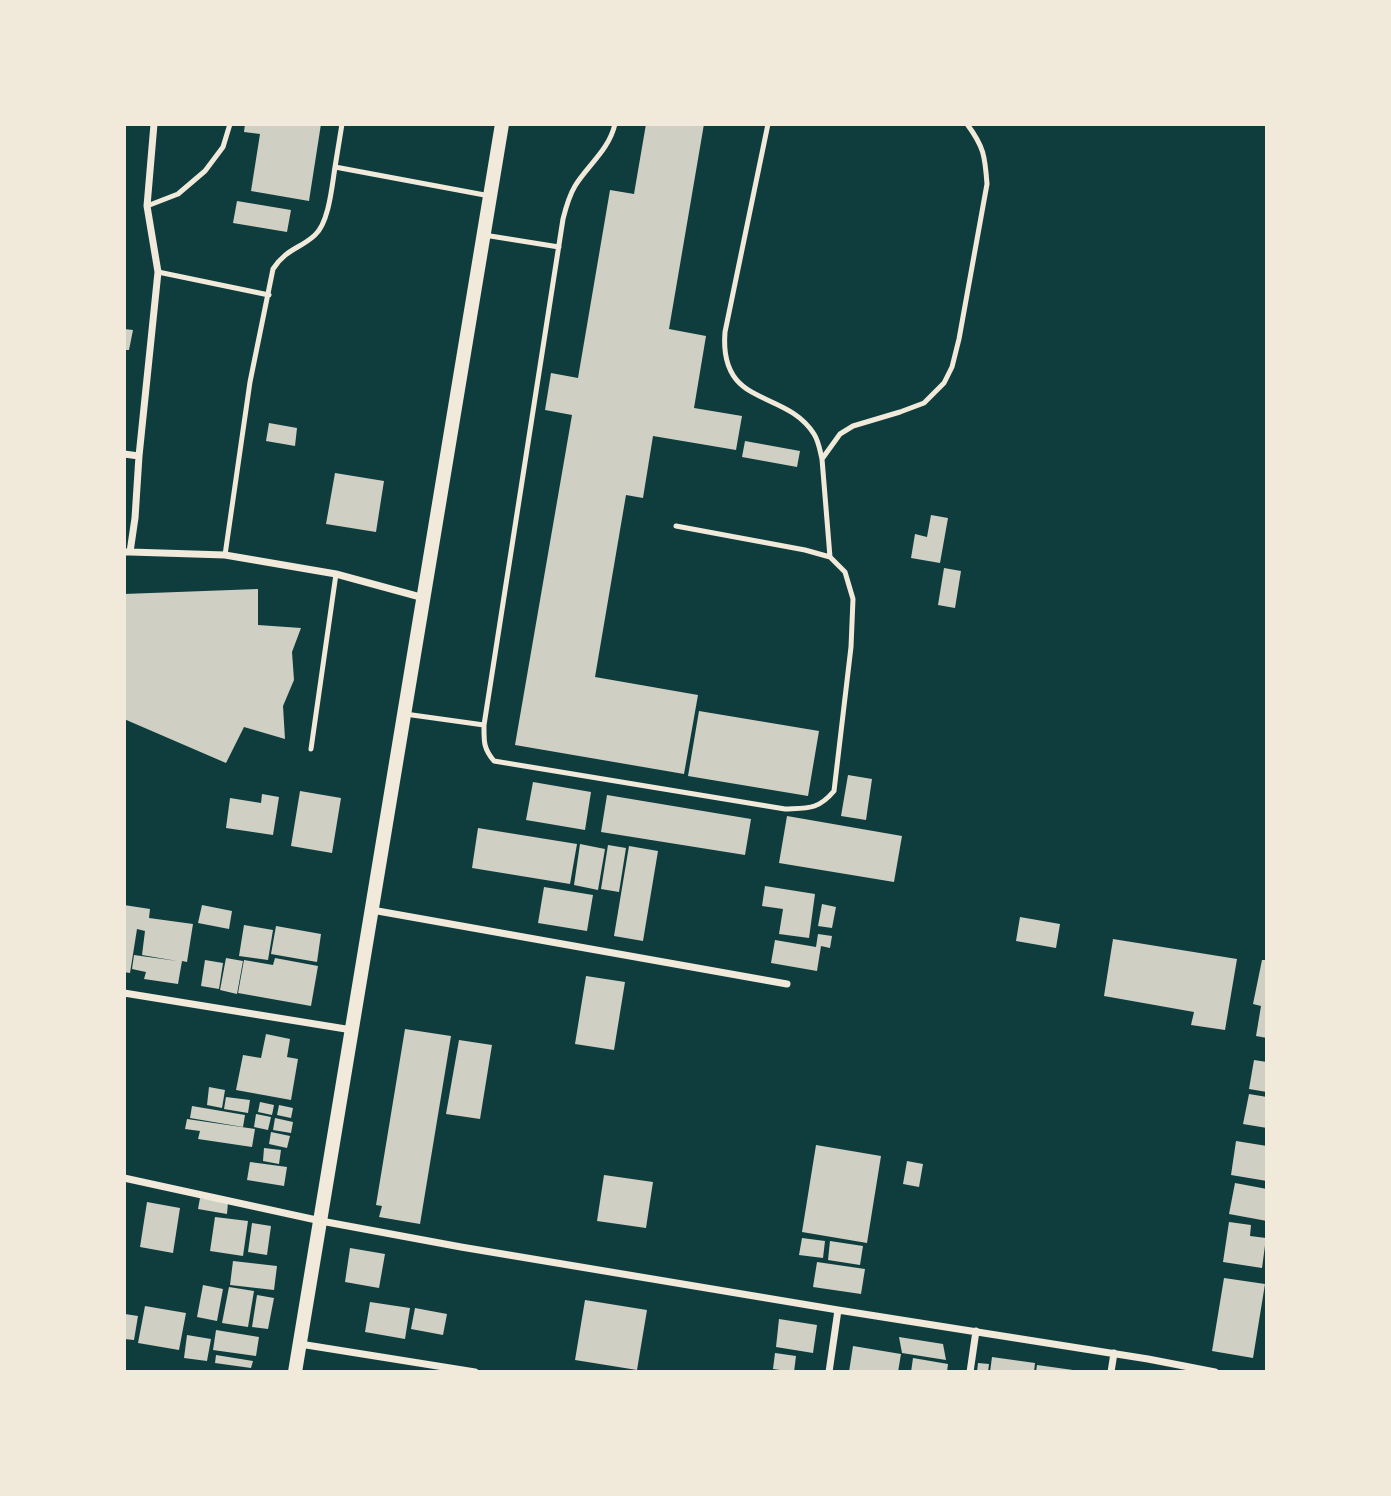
<!DOCTYPE html>
<style>
body{margin:0}
#map{position:relative;width:1391px;height:1496px;overflow:hidden;background:#0f3d3e;font-family:Quicksand,sans-serif}
canvas{display:block}
.frame{position:absolute;inset:0;border:126px solid #f1e9da;pointer-events:none}
</style>
<div id="map">
<canvas width="1391" height="1496"></canvas>
<div class="frame"></div>
</div>
<script>
const g = document.querySelector('canvas').getContext('2d');
g.lineJoin = 'round';
function paint(path, color) { g.fillStyle = color; g.fill(path, 'evenodd'); }
function stroke(path, color, width, dash) { g.strokeStyle = color; g.lineWidth = width; g.lineCap = dash ? 'butt' : 'round'; g.setLineDash(dash || []); g.stroke(path); }
paint(new Path2D(`
 M245 124H321L309 201 251 191 260 134 244 132Z
 M646 124H704L669 329 706 336 694 408 742 416 736 450 653 436 643 498 626 495 595 677 698 695 684 774 515 745 572 415 545 410 551 373 578 378 610 190 634 194Z
 M237 201 291 210 287 232 233 223Z
 M124 329 133 330 129 350H124Z
 M269 423 297 428 295 446 266 441Z
 M745 441 800 451 797 467 742 457Z
 M335 473 384 481 376 532 326 524Z
 M931 515 948 518 940 563 911 558 915 534 927 537Z
 M944 568 961 571 955 608 938 605Z
 M258 589V625L301 628 292 652 294 680 283 706 285 739 244 727 226 763 124 719V594Z
 M699 711 819 731 808 796 688 776Z
 M848 775 872 779 866 820 841 816Z
 M533 782 591 792 585 830 526 820Z
 M300 791 341 798 332 853 291 846Z
 M262 794 279 797 273 835 226 828 230 798 261 803Z
 M607 795 751 819 745 855 601 832Z
 M787 816 902 836 894 882 779 863Z
 M478 828 577 844 570 884 472 868Z
 M580 844 605 849 598 890 574 885Z
 M608 845 626 848 619 892 601 889Z
 M629 846 658 851 643 941 614 936Z
 M765 886 815 894 809 938 779 934 783 909 762 906Z
 M544 887 593 895 587 931 538 923Z
 M822 904 836 907 832 928 818 926Z
 M124 905 150 909 149 918 193 924 187 962 182 961 178 984 144 979 146 972 132 969 134 955 177 961 142 955 145 931 137 929 130 973 124 972Z
 M202 905 232 911 229 929 198 923Z
 M1020 917 1060 924 1056 948 1016 941Z
 M244 925 273 930 268 960 239 956Z
 M276 926 321 934 317 962 271 954Z
 M818 934 832 936 830 948 821 946 817 971 771 963 775 940 816 947Z
 M1113 939 1237 959 1225 1030 1191 1025 1194 1012 1104 996Z
 M226 958 243 961 237 994 220 990Z
 M275 958 318 966 311 1006 238 993 244 960 273 965Z
 M205 960 223 963 219 989 201 986Z
 M1262 960H1267V1038L1256 1036 1261 1006 1253 1004Z
 M586 976 625 982 614 1050 575 1044Z
 M405 1029 451 1036 420 1224 379 1217 382 1206 376 1205Z
 M266 1034 290 1039 287 1057 298 1059 291 1100 236 1090 243 1055 261 1058Z
 M459 1040 492 1045 480 1119 446 1114Z
 M1254 1060 1267 1062V1092L1249 1089Z
 M209 1087 225 1090 222 1108 207 1105Z
 M1249 1094 1267 1097V1128L1243 1124Z
 M226 1097 250 1100 248 1113 224 1109Z
 M260 1102 274 1105 272 1115 258 1112Z
 M279 1105 293 1108 291 1118 277 1115Z
 M192 1106 245 1115 243 1127 190 1118Z
 M256 1114 271 1117 268 1130 254 1127Z
 M275 1118 293 1122 291 1133 273 1130Z
 M187 1119 255 1129 252 1147 198 1139 200 1131 185 1129Z
 M271 1132 290 1136 287 1148 269 1144Z
 M1236 1141 1267 1146V1181L1231 1175Z
 M816 1145 881 1156 867 1243 802 1232Z
 M264 1148 281 1150 279 1164 263 1161Z
 M907 1161 923 1164 919 1187 903 1184Z
 M250 1162 287 1167 284 1186 247 1180Z
 M604 1175 653 1182 646 1228 597 1221Z
 M1235 1183 1267 1189V1221L1229 1214Z
 M200 1198 228 1202 227 1214 198 1209Z
 M147 1202 180 1208 173 1253 140 1247Z
 M215 1217 248 1221 243 1256 210 1251Z
 M1229 1222 1251 1225 1250 1236 1266 1238 1262 1268 1223 1262Z
 M252 1223 271 1226 267 1255 248 1252Z
 M802 1238 825 1241 823 1258 799 1255Z
 M830 1241 863 1246 860 1265 828 1260Z
 M350 1248 385 1254 379 1288 345 1282Z
 M233 1261 277 1266 274 1290 230 1285Z
 M817 1262 865 1269 861 1294 813 1287Z
 M1224 1278 1265 1284 1253 1358 1212 1351Z
 M203 1285 223 1289 217 1321 197 1317Z
 M229 1287 254 1291 248 1327 222 1323Z
 M257 1295 274 1298 268 1329 252 1327Z
 M585 1300 647 1310 637 1370 575 1360Z
 M370 1302 410 1308 405 1339 365 1332Z
 M145 1306 186 1313 179 1350 138 1343Z
 M415 1308 447 1314 443 1335 411 1329Z
 M125 1314 138 1316 134 1340 124 1339Z
 M779 1319 817 1325 813 1353 776 1347Z
 M216 1330 259 1337 256 1356 213 1350Z
 M187 1335 211 1339 207 1361 184 1358Z
 M899 1337 943 1344 946 1360 902 1353Z
 M853 1346 901 1354 898 1372H849Z
 M775 1353 796 1356 794 1372 773 1369Z
 M216 1355 253 1361 251 1368 215 1363Z
 M992 1357 1035 1363 1034 1372H990Z
 M913 1358 948 1364 947 1372H911Z
 M978 1363 989 1364 988 1372H977Z
 M1037 1365 1073 1370V1372H1036Z`), '#cfcfc3');
stroke(new Path2D(`
 M342 124 335 167 490 196
 M615 124C609 150 588 165 575 186 569 196 566 207 563 219L484 725C484 741 483 748 494 761L785 809C808 808 818 810 834 791L851 647 853 599 845 572 830 557 805 550 676 526
 M768 124 725 332C719 409 785 388 814 434 819 442 820 451 822 459L830 557
 M147 206 178 194 205 171 223 147 230 124
 M484 235 559 247
 M158 272 269 295
 M822 459 840 434 853 426 900 412 924 403 944 383 952 367 959 339 987 184C985 156 984 147 967 124
 M225 555 250 382 273 269C287 248 300 249 315 235 329 222 332 186 335 167
 M405 714 484 725
 M311 749 336 574`), '#f1e9da', 5);
stroke(new Path2D(`
 M124 454 139 456
 M124 552H130L135 518 139 456 158 272 147 206 154 124
 M130 552 225 555 336 574 424 598
 M372 910 787 984
 M124 993 352 1030
 M124 1178 321 1221 461 1247 838 1310 1148 1359 1215 1372
 M300 1344 475 1372
 M829 1372 838 1310
 M970 1372 976 1331
 M1111 1372 1114 1353`), '#f1e9da', 7);
stroke(new Path2D(`
 M295 1372 502 124`), '#f1e9da', 14);
</script>
